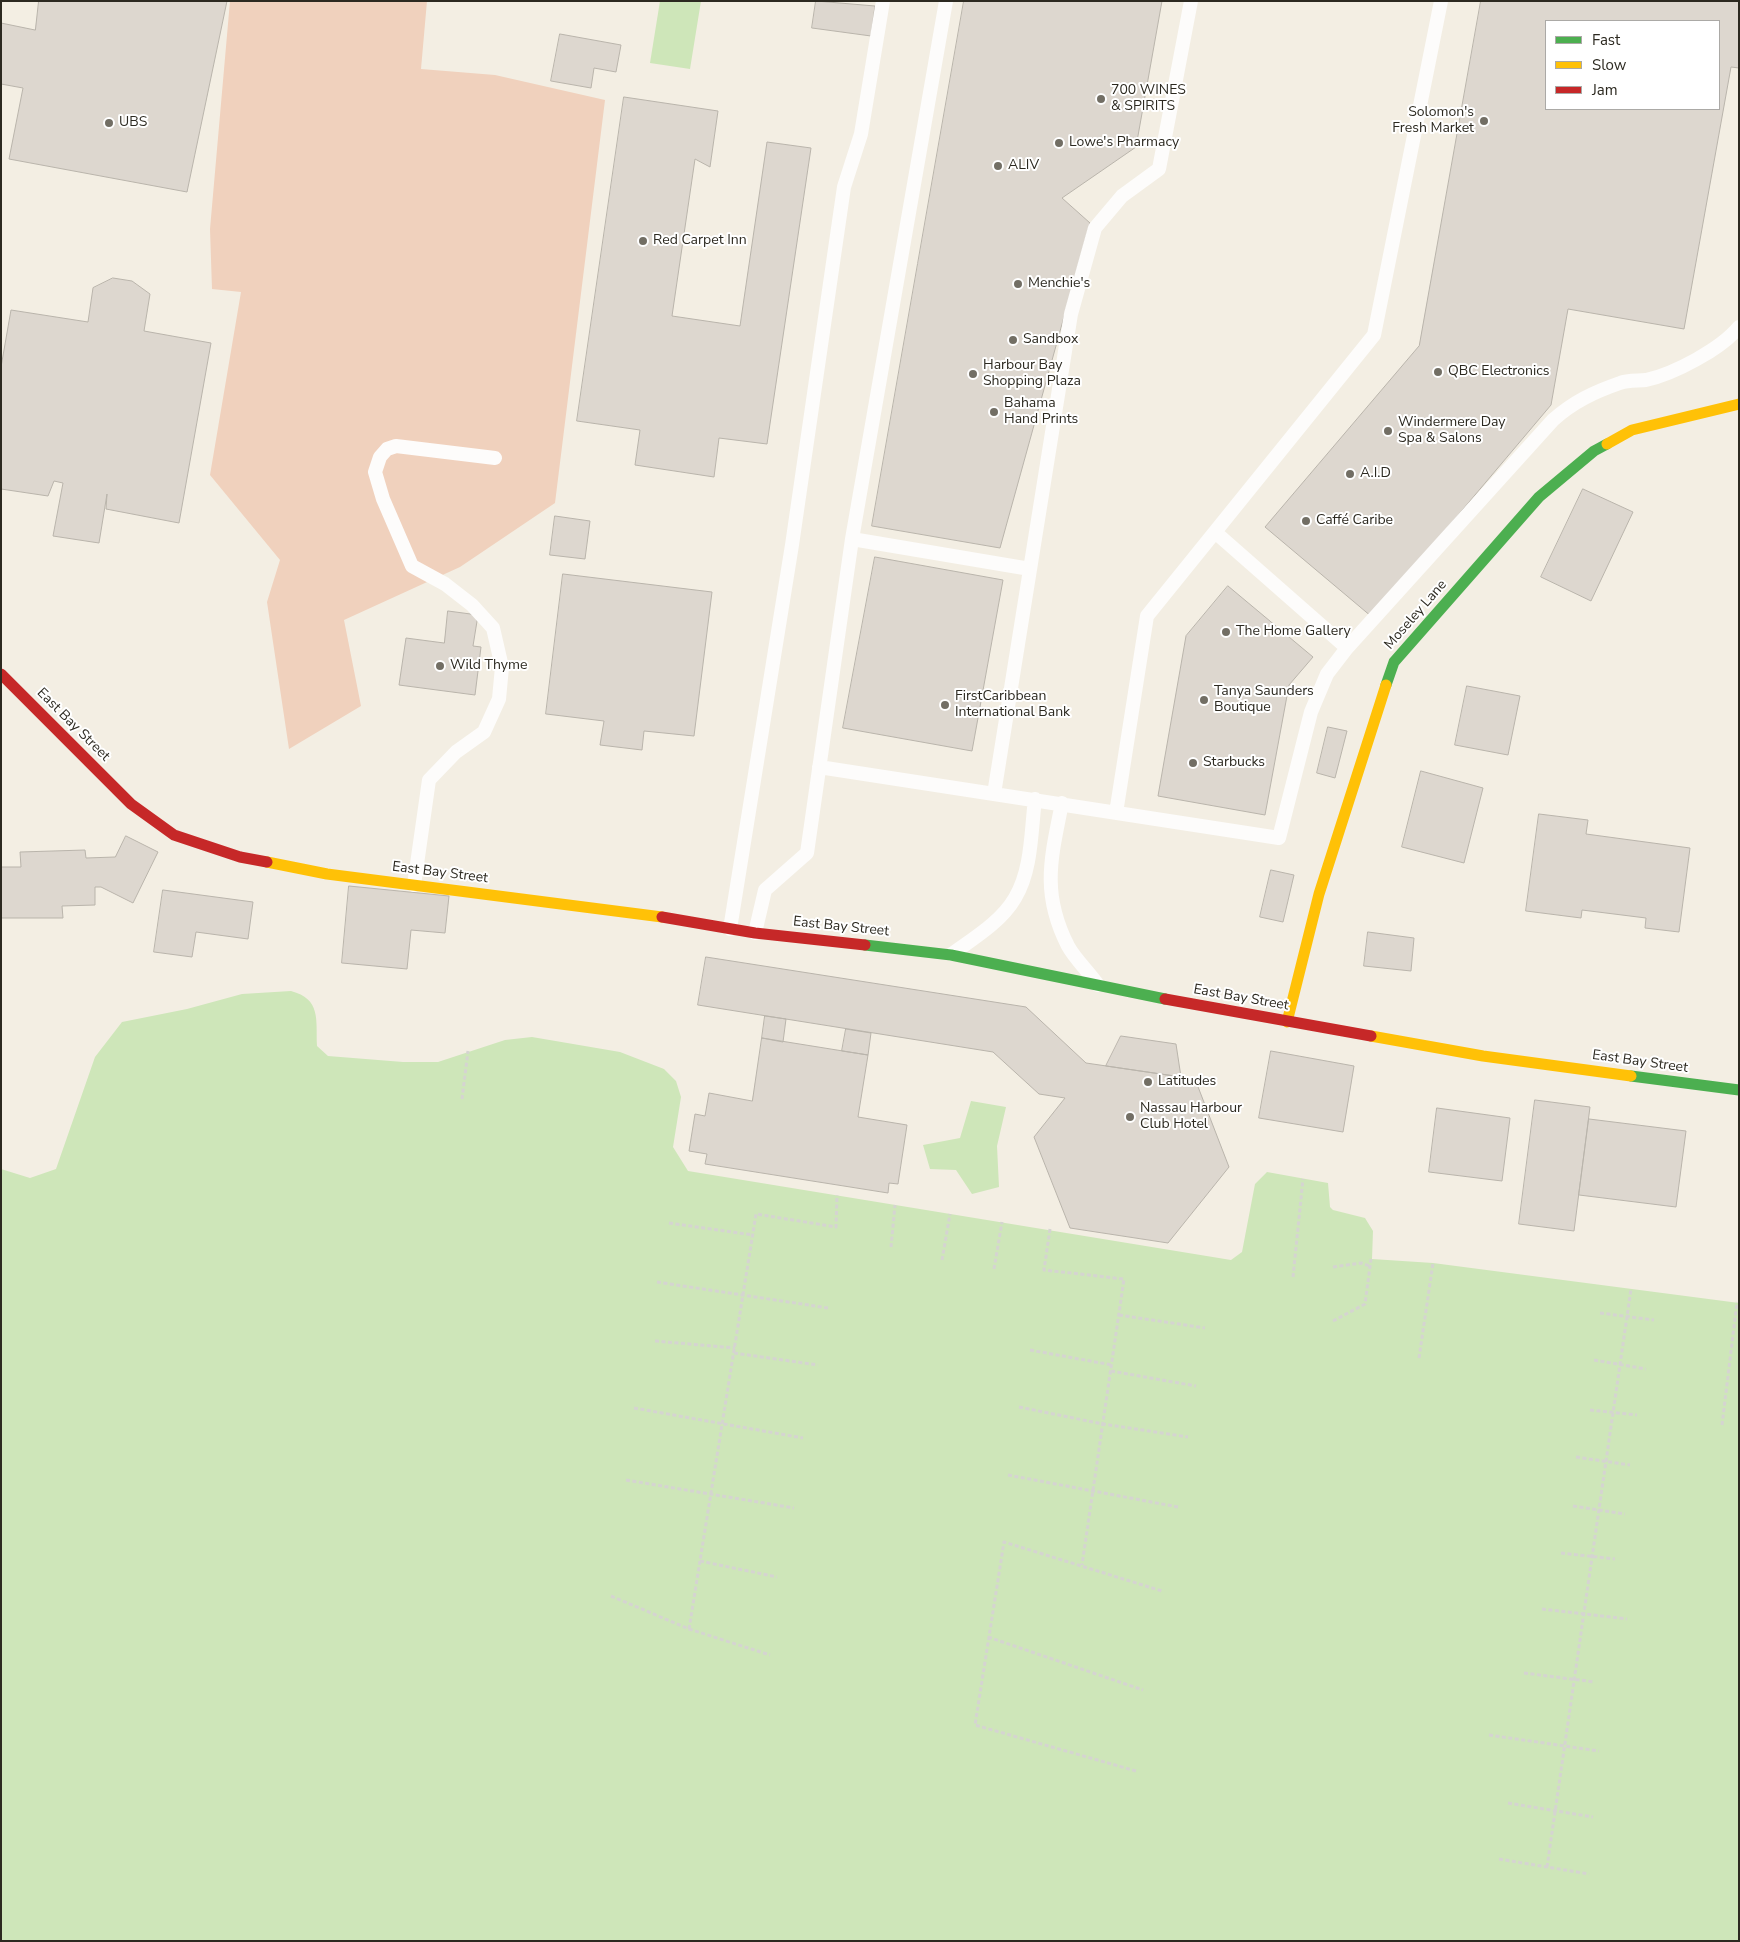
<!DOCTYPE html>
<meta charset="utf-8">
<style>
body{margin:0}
#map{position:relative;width:1740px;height:1942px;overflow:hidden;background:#f3eee3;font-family:"Nunito Sans",sans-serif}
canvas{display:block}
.frame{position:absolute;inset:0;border:2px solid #2c2920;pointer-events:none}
.legend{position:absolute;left:1545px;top:20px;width:175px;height:90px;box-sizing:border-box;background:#fff;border:1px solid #aba9a6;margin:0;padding:6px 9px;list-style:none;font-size:15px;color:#2c2920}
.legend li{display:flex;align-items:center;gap:10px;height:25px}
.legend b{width:25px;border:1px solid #aba9a6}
</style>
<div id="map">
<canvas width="1740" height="1942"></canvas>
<div class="frame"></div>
<ul class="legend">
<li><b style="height:6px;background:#4caf50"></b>Fast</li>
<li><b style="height:6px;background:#ffc107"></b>Slow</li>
<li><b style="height:6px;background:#c62828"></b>Jam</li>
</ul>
</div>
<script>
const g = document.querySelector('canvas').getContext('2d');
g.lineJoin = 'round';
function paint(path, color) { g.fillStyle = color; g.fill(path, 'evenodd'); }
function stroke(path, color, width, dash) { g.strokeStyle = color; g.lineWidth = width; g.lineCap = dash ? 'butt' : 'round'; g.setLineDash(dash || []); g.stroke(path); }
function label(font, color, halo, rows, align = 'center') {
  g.font = font + ' "Nunito Sans",sans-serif'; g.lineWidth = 4; g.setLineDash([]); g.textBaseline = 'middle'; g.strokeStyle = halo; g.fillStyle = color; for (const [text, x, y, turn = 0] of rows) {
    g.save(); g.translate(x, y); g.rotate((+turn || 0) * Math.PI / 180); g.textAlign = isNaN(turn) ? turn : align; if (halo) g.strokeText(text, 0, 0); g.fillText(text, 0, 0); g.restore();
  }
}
paint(new Path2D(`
 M230 1H427L421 69 495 75 605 100 555 503 460 567 344 620 361 706 289 749 267 602 280 560 210 475 241 292 212 289 210 229Z`), '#f0d1bd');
paint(new Path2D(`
 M660 1H701L690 69 650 63Z
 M291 991C321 999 316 1019 317 1046L328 1056 403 1062H438L505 1040 532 1037 620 1052 664 1069 676 1081 681 1097 673 1147 688 1171 1231 1260 1242 1252 1255 1184 1267 1172 1328 1183 1330 1207 1333 1210 1365 1218 1373 1231 1372 1259 1433 1263 1739 1303V1941H1V1169L30 1178 56 1169 95 1057 122 1022 187 1009 242 994Z
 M971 1101 1006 1107 997 1146 999 1187 972 1194 956 1170 930 1169 923 1145 960 1138Z`), '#cee6b9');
const building = new Path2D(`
 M39 1H227L187 192 9 159 23 88 1 84V23L35 30Z
 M816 1 875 6 871 36 812 28Z
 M964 1H1162L1136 147 1062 198 1090 223 1000 548 872 526Z
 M1481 1H1739V68L1731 67 1684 329 1568 309 1551 405 1372 617 1265 527 1419 346ZM1546 21H1719V109H1546Z
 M560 34 621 45 616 72 594 68 591 88 551 81Z
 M624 97 718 111 710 167 695 159 672 316 740 326 767 142 811 148 767 444 719 438 714 477 635 465 640 430 577 421Z
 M113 278 132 281 150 294 144 331 211 343 179 523 106 509 107 494 99 543 53 536 63 483 54 481 48 496 1 489V367L11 310 88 322 93 288Z
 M1583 489 1633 512 1591 601 1541 577Z
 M555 516 590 521 585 559 550 555Z
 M875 557 1003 580 972 751 843 728Z
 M563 574 712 592 694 736 644 731 642 750 600 745 604 721 546 714Z
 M1228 586 1313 657 1289 685 1265 815 1158 796 1186 636Z
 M448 611 478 615 473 646 481 647 475 695 399 685 406 638 444 643Z
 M1467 686 1520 696 1508 755 1455 745Z
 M1328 727 1347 731 1335 778 1317 773Z
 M1421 771 1483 788 1464 863 1402 847Z
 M1539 814 1588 820 1586 834 1690 848 1679 932 1645 928 1646 918 1582 910 1581 918 1526 911Z
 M126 836 158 852 133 903 101 887H95V905L62 906 63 918H1V867H21L20 852 85 850 86 858 115 857Z
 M1271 870 1294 875 1283 922 1260 917Z
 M349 886 449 896 445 933 411 930 407 969 342 963Z
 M163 890 253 902 248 939 196 932 192 957 154 952Z
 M1368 932 1414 938 1411 971 1364 966Z
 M706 957 1026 1007 1086 1063 1195 1079 1229 1167 1168 1243 1070 1228 1034 1137 1065 1098 1039 1094 993 1052 698 1005Z
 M765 1016 786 1019 783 1042 762 1038Z
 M846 1029 871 1033 868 1055 842 1051Z
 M1121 1036 1176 1044 1181 1077 1106 1066Z
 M762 1038 868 1055 858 1117 907 1125 898 1184 889 1183 888 1193 705 1164 707 1154 689 1151 695 1114 705 1116 709 1093 752 1101Z
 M1271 1051 1354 1066 1343 1132 1259 1118Z
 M1535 1100 1590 1107 1574 1231 1519 1224Z
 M1437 1108 1510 1118 1502 1181 1429 1172Z
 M1589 1119 1686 1131 1676 1207 1579 1195Z`);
paint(building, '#ddd7cf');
stroke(building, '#b9b4ab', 1);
stroke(new Path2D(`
 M462 1099 468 1051
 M669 1223 753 1235
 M1050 1229 1044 1270 1124 1279 1082 1565
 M891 1247 895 1205
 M942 1260 950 1214
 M1333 1267 1361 1263 1370 1266
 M994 1269 1002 1222
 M1293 1277 1303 1179
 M657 1282 828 1308
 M1600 1313 1654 1320
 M1119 1315 1205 1328
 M1333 1321 1365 1304 1371 1259
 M655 1341 735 1348
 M1030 1350 1112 1365
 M734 1353 818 1365
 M1419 1358 1433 1263
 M1594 1360 1646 1369
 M1111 1371 1196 1386
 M1019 1407 1103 1424 1188 1437
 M634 1408 803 1438
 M1590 1410 1637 1415
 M1722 1425 1737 1302
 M1576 1457 1630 1465
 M1008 1475 1178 1507
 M626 1480 794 1508
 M1573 1506 1625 1514
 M1561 1553 1615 1559
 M700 1561 777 1577
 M611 1596 689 1629 770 1655
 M1542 1609 1627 1619
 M689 1629 756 1214 836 1227 837 1195
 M988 1637 1143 1690
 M1524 1673 1595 1682
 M1489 1735 1599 1751
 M1136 1771 975 1725 1004 1542 1162 1591
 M1508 1803 1593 1817
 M1499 1859 1589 1874
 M1547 1867 1631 1289`), '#d5d4d1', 3, [4, 2.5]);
stroke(new Path2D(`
 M1215 532 1347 648
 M852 539 1030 569
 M819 767 1279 838 1311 712 1327 674 1347 648 1553 420C1573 402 1594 392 1620 383 1628 380 1638 381 1646 380 1674 374 1721 349 1739 327
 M994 794 1071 314 1095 228 1122 196 1159 169 1191 1
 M1062 803C1051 858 1041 893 1068 946 1075 959 1089 972 1098 985
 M1116 813 1147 616 1374 335 1441 1
 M414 885 429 780 456 752 484 732 499 699 502 667 493 628 472 605 445 584 412 566 383 499 375 472 380 457 387 449 396 446 495 458
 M730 929 792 545 844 187 861 134 883 1
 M755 933 765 890 807 853 852 539 946 1
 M952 954C974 938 1001 922 1015 898 1032 870 1031 831 1035 799`), '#fdfcfb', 14);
stroke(new Path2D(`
 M1386 685 1394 662 1539 497 1594 451 1607 444
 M865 945 951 955 1165 999
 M1631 1076 1739 1090`), '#4caf50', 11);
stroke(new Path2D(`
 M1607 444 1632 430 1739 404
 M267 862 327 874 662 917
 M1287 1022 1319 894 1386 685
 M1371 1036 1483 1056 1631 1076`), '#ffc107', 11);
stroke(new Path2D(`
 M1 674 131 804 174 835 240 857 267 862
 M662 917 755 933 865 945
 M1165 999 1371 1036`), '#c62828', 11);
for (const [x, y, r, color] of [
 [1101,99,5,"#726e64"],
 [1484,121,5,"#726e64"],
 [109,123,5,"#726e64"],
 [1059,143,5,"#726e64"],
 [998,166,5,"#726e64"],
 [643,241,5,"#726e64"],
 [1018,284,5,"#726e64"],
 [1013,340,5,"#726e64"],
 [1438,372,5,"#726e64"],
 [973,374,5,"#726e64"],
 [994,412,5,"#726e64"],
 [1388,431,5,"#726e64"],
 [1350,474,5,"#726e64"],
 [1306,521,5,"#726e64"],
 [1226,632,5,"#726e64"],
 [440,666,5,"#726e64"],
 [1204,700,5,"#726e64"],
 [945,705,5,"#726e64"],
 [1193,763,5,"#726e64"],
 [1148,1082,5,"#726e64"],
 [1130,1117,5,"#726e64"]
]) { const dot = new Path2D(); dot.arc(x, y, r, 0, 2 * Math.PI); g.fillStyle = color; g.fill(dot); stroke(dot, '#fff', 2); }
label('14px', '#2c2920', '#fff', [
 ["700 WINES",1111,91],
 ["& SPIRITS",1111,107],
 ["Solomon's",1474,113,"right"],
 ["Fresh Market",1474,129,"right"],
 ["UBS",119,123],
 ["Lowe's Pharmacy",1069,143],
 ["ALIV",1008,166],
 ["Red Carpet Inn",653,241],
 ["Menchie's",1028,284],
 ["Sandbox",1023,340],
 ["Harbour Bay",983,366],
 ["Shopping Plaza",983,382],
 ["QBC Electronics",1448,372],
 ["Bahama",1004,404],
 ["Hand Prints",1004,420],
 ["Windermere Day",1398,423],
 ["Spa & Salons",1398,439],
 ["A.I.D",1360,474],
 ["Caffé Caribe",1316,521],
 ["The Home Gallery",1236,632],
 ["Wild Thyme",450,666],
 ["Tanya Saunders",1214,692],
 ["Boutique",1214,708],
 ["FirstCaribbean",955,697],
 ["International Bank",955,713],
 ["Starbucks",1203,763],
 ["Latitudes",1158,1082],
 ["Nassau Harbour",1140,1109],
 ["Club Hotel",1140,1125]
], 'left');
label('14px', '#2c2920', '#fff', [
 ["Moseley Lane",1416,615,-49],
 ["East Bay Street",73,725,45],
 ["East Bay Street",440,873,7],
 ["East Bay Street",841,927,6],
 ["East Bay Street",1241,998,10],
 ["East Bay Street",1640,1062,8]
]);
</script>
